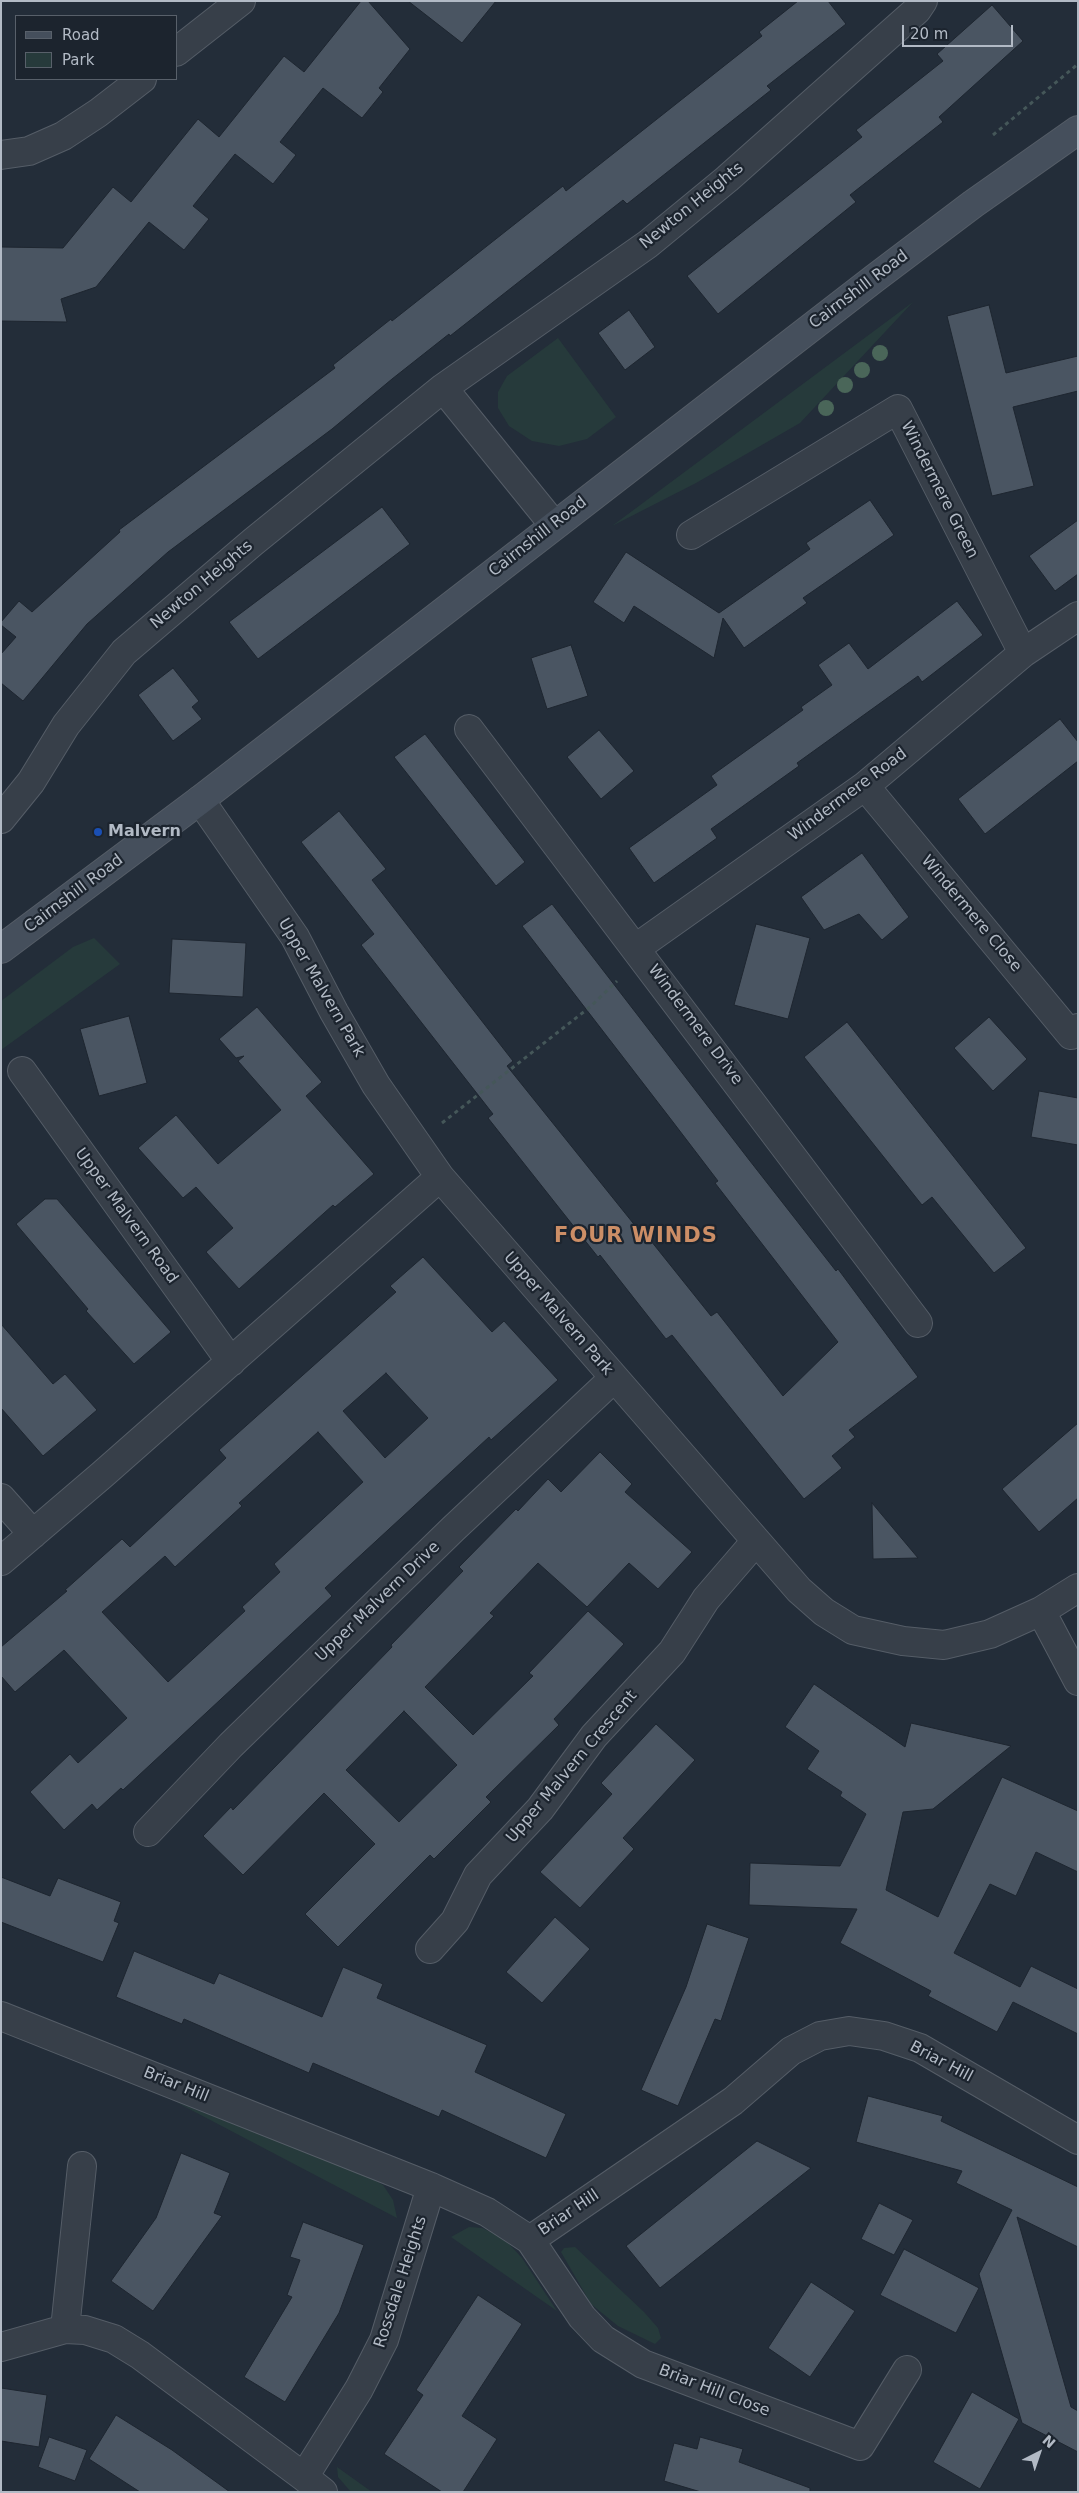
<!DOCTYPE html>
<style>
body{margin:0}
#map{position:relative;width:1079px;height:2493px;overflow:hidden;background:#232d39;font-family:"DejaVu Sans",sans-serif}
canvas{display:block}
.frame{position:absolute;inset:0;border:2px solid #b2bac5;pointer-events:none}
.legend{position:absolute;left:15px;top:15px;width:162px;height:65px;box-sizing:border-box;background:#1c242e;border:1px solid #58606a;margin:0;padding:6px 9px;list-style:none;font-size:15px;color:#b2bac5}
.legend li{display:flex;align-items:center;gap:10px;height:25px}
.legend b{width:25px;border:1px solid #58606a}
.north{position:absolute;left:1014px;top:2428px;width:50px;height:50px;-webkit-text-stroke:4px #1c242e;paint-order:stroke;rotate:41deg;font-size:14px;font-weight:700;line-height:20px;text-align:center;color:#b2bac5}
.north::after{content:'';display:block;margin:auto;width:18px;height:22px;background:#b2bac5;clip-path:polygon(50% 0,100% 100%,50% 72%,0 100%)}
.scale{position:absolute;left:902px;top:25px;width:111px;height:22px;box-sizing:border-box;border:2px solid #b2bac5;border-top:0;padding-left:6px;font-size:15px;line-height:18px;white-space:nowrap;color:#b2bac5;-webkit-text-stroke:4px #1c242e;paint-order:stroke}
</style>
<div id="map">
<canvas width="1079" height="2493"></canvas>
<div class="frame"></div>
<ul class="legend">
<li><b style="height:6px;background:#454f5c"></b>Road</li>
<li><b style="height:14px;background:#263a3b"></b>Park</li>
</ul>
<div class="north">N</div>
<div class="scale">20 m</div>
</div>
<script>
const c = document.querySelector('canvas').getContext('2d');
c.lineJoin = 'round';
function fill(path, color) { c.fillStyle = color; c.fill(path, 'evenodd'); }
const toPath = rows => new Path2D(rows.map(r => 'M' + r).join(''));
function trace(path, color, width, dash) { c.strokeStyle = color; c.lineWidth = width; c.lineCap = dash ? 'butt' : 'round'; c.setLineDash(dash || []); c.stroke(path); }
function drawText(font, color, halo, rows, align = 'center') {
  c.font = font + ' "DejaVu Sans",sans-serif'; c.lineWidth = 4.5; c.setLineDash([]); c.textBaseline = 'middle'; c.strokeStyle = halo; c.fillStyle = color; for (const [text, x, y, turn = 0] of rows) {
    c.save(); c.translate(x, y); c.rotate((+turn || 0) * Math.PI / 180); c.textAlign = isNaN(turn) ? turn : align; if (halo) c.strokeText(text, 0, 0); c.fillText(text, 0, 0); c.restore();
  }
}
fill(toPath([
 [913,302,800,423,696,483,612,526],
 [558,338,616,417,587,439,559,446,532,441,509,426,498,408,498,392,507,376],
 [94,938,120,964,1,1050,1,1001,73,947],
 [176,2102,364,2174,383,2185,393,2200,397,2218],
 [469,2227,482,2228,497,2235,509,2244,522,2258,557,2311,451,2237],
 [575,2247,644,2312,658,2328,661,2338,655,2344,618,2326,591,2304,561,2252,564,2248],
 [337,2467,372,2492,351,2492,338,2477]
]), '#263a3b');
const building = toPath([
 [361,1,368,1,410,49,379,88,383,92,362,118,323,88,280,142,296,155,273,184,235,154,193,206,209,219,184,250,149,222,96,287,61,299,67,322,1,321,1,247,63,248,113,187,131,202,198,119,219,137,284,56,304,72,361,1],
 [408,1,496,1,462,43,408,1],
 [798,1,828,1,846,24,767,86,771,90,627,204,623,200,450,336,449,334,392,379,332,429,168,552,87,624,23,701,1,683,1,654,16,637,1,625,1,622,19,601,32,612,120,532,119,530,335,368,333,365,391,319,392,321,563,186,566,191,762,36,759,32,798,1],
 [992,5,1023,41,939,117,943,122,850,195,856,202,718,314,687,276,862,137,856,130,943,61,937,54,992,5],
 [989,305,1006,373,1078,356,1078,391,1013,407,1034,486,992,496,947,316,989,305],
 [629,310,655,347,625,370,598,333,629,310],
 [870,500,894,535,803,598,807,603,744,648,723,618,714,658,634,606,624,623,593,602,626,552,719,613,810,549,806,543,870,500],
 [382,507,410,544,258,659,229,622,382,507],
 [1078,520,1078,574,1055,591,1029,556,1078,520],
 [957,601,983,635,922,682,918,676,797,763,799,766,711,829,717,838,654,883,629,848,717,785,711,776,803,710,801,707,832,685,818,665,849,643,868,669,957,601],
 [571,645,588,696,547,709,531,658,571,645],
 [173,668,199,701,192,707,202,719,173,741,138,695,173,668],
 [1060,719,1078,742,1078,761,985,834,958,799,1060,719],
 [599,730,634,771,601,799,567,757,599,730],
 [425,734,525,862,496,886,394,757,425,734],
 [339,811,386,869,372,880,513,1061,507,1066,645,1238,647,1236,711,1316,717,1312,783,1396,838,1342,715,1183,718,1181,673,1122,522,926,552,904,750,1161,836,1271,838,1269,918,1377,849,1430,855,1437,832,1456,842,1468,804,1499,672,1335,666,1339,600,1255,598,1257,488,1118,493,1114,361,945,374,934,301,842,339,811],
 [862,853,909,917,882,940,859,914,824,930,801,897,862,853],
 [756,924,810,938,788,1019,734,1005,756,924],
 [172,939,246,943,243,997,169,993,172,939],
 [257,1007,322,1082,306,1096,374,1174,335,1207,333,1205,239,1289,206,1252,233,1228,196,1187,183,1198,138,1148,176,1115,218,1164,281,1110,238,1061,244,1056,236,1058,219,1039,257,1007],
 [129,1016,147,1083,99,1096,80,1029,129,1016],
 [989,1017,1027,1059,993,1091,954,1048,989,1017],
 [847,1022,1026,1248,994,1273,932,1197,922,1205,804,1057,847,1022],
 [1039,1091,1078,1098,1078,1145,1031,1137,1039,1091],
 [45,1199,57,1199,171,1332,134,1364,86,1311,88,1309,16,1224,45,1199],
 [423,1257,492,1332,504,1321,558,1380,491,1440,489,1437,325,1588,332,1596,123,1790,121,1788,97,1810,92,1804,64,1830,30,1792,70,1754,78,1763,127,1718,64,1650,15,1692,1,1676,1,1647,67,1591,65,1590,122,1539,130,1547,226,1458,219,1450,396,1292,390,1286,423,1257],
 [386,1373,428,1418,385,1458,343,1411,386,1373],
 [318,1432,363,1482,274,1564,280,1572,242,1607,245,1611,168,1682,102,1612,165,1556,175,1567,242,1506,239,1503,318,1432],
 [1,1324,53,1384,65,1374,97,1410,43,1456,1,1408,1,1324],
 [1078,1423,1078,1498,1039,1532,1002,1489,1078,1423],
 [600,1452,632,1484,625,1492,692,1552,658,1589,629,1563,587,1607,538,1563,490,1613,494,1616,425,1687,473,1735,533,1676,529,1673,588,1611,624,1644,554,1719,559,1725,486,1797,491,1802,434,1859,430,1855,338,1947,305,1914,375,1844,324,1793,243,1875,203,1836,231,1807,233,1810,392,1647,391,1645,463,1571,459,1567,516,1509,518,1511,548,1479,561,1492,600,1452],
 [404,1711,457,1765,399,1822,346,1770,404,1711],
 [872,1503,918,1558,873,1559,872,1503],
 [814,1684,905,1747,911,1723,1011,1746,933,1809,903,1812,886,1890,938,1917,1002,1777,1078,1811,1078,1872,1036,1852,1016,1896,990,1884,954,1953,1020,1987,1031,1966,1078,1989,1078,2034,1013,2002,997,2032,928,1996,931,1991,840,1943,857,1909,749,1905,750,1863,840,1866,866,1814,840,1796,842,1792,807,1769,819,1751,785,1727,814,1684],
 [656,1724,695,1760,623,1838,634,1849,580,1908,540,1872,612,1794,601,1783,656,1724],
 [1,1877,50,1896,58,1878,121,1902,114,1921,119,1923,103,1962,1,1922,1,1877],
 [555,1917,590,1949,542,2003,506,1972,555,1917],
 [707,1924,749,1938,721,2021,715,2019,678,2106,641,2090,686,1987,707,1924],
 [134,1951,214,1984,219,1973,322,2017,343,1967,383,1984,377,1998,487,2045,475,2072,566,2114,546,2158,442,2110,439,2117,313,2063,309,2073,184,2019,182,2024,116,1997,134,1951],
 [868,2096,943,2116,941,2121,1078,2187,1078,2247,1017,2217,1071,2407,1078,2411,1078,2452,1022,2423,979,2274,1012,2210,956,2183,962,2171,856,2142,868,2096],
 [757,2141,811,2168,660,2288,626,2246,757,2141],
 [181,2153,230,2173,214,2213,222,2216,153,2311,111,2281,156,2218,181,2153],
 [879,2203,913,2220,894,2255,861,2239,879,2203],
 [303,2222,364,2245,339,2313,285,2402,244,2377,292,2297,287,2295,300,2260,290,2257,303,2222],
 [904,2249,979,2288,956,2333,880,2295,904,2249],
 [811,2282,855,2311,810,2377,768,2348,811,2282],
 [478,2295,522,2324,462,2416,497,2439,463,2492,442,2492,384,2454,423,2395,416,2390,478,2295],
 [1,2388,47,2395,39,2447,1,2441,1,2388],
 [972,2392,1019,2419,980,2489,933,2462,972,2392],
 [116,2415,172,2450,230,2492,140,2492,89,2459,116,2415],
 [49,2437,87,2450,75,2481,38,2467,49,2437],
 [700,2437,743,2449,739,2462,810,2488,810,2492,701,2492,664,2481,674,2443,697,2449,700,2437]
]);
fill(building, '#4a5562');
trace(building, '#1e2630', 1);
const street = toPath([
 [176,52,241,1],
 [1,155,29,151,63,136,98,113,142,79],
 [443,388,648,244,727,179,917,10,923,1],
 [691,535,898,409,1023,653],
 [469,729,918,1323],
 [865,786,1071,1035,1078,1028],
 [200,800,295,937,334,1012,376,1085,440,1177,799,1590,824,1612,853,1630,903,1641,944,1645,990,1634,1041,1611,1078,1588],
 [1,819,31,782,66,725,124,652,253,542,443,388,554,525],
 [636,948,865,786,1023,653,1078,616],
 [22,1071,231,1362],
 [1,1498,33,1534],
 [1,1561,103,1474,440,1177],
 [1041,1611,1078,1681],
 [148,1832,231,1745,453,1529,614,1378],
 [430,1949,455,1921,478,1875,540,1809,594,1736,672,1652,706,1599,756,1541],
 [1,2016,431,2187,487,2212,530,2240,733,2101,791,2051,820,2036,849,2031,884,2036,920,2048,1078,2140],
 [530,2240,582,2317,603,2339,643,2364,860,2446,907,2370],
 [65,2329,82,2166],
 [1,2347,65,2329,85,2330,114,2339,140,2355,304,2477,359,2389,384,2340,431,2187],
 [304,2477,323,2492]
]);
const secondary = toPath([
 [1,949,200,800,875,278,973,204,1078,130]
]);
trace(street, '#555d67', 30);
trace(secondary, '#555d67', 30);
trace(toPath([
 [993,135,1078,64],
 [442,1123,590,1007,617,981]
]), '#455759', 3, [4, 4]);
trace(street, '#373f49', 28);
trace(secondary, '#454f5c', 28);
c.fillStyle = '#4a6659';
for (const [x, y] of [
 [880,353],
 [862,370],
 [845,385],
 [826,408]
]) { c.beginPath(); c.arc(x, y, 8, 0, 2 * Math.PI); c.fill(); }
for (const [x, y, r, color] of [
 [98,832,5,"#1a4fb4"]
]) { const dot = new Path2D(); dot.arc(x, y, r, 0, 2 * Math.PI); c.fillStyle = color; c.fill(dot); trace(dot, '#1c242e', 2); }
drawText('16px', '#b2bac5', '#1c242e', [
 ["Newton Heights",692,206,-39],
 ["Cairnshill Road",859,290,-37],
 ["Windermere Green",939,490,63],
 ["Cairnshill Road",538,537,-38],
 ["Newton Heights",202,585,-40],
 ["Windermere Road",848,795,-37],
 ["Cairnshill Road",74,894,-37],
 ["Windermere Close",971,914,50],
 ["Upper Malvern Park",321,988,60],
 ["Windermere Drive",695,1025,53],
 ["Upper Malvern Road",126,1216,54],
 ["Upper Malvern Park",558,1314,49],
 ["Upper Malvern Drive",378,1602,-44],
 ["Upper Malvern Crescent",572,1767,-50],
 ["Briar Hill",941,2062,28],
 ["Briar Hill",176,2085,22],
 ["Briar Hill",569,2213,-34],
 ["Rossdale Heights",401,2282,-72],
 ["Briar Hill Close",714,2391,21]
]);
drawText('bold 16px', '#b2bac5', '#1c242e', [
 ["Malvern",108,832]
], 'left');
c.letterSpacing = '1px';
drawText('bold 21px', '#cc8e66', '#1c242e', [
 ["FOUR WINDS",636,1237]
]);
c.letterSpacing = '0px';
</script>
